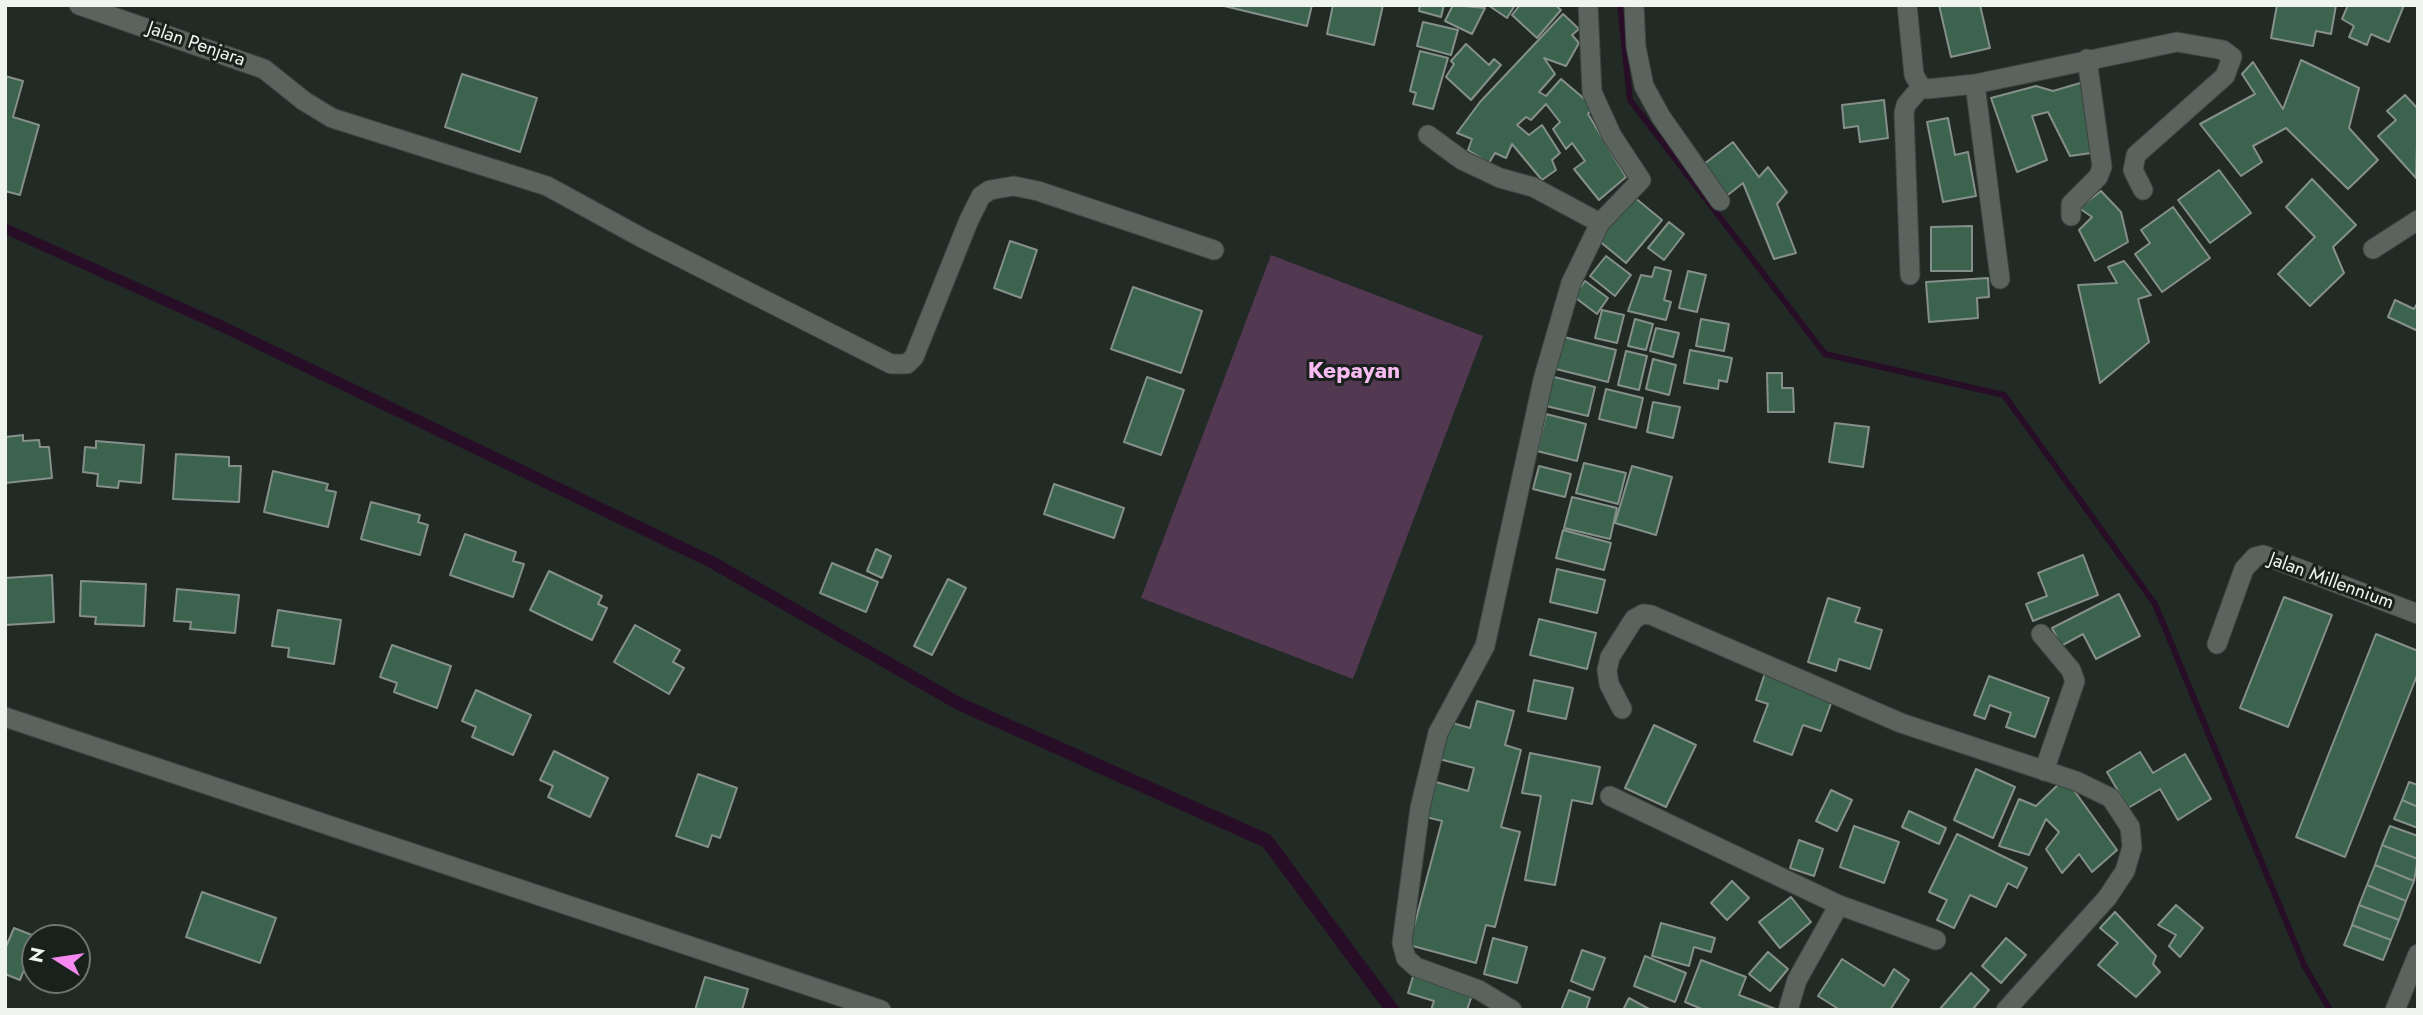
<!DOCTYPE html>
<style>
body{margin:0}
#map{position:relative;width:2423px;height:1015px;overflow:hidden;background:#222a26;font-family:Jost,sans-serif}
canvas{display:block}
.frame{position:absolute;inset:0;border:7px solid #eff4f1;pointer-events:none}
.north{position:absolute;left:21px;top:924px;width:70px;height:70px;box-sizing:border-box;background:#19211c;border:2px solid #6f7571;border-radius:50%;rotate:282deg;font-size:19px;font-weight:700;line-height:28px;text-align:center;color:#eff4f1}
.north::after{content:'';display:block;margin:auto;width:24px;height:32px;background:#f589ef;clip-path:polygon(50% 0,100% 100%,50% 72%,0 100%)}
</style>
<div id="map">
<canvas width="2423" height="1015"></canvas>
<div class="frame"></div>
<div class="north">N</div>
</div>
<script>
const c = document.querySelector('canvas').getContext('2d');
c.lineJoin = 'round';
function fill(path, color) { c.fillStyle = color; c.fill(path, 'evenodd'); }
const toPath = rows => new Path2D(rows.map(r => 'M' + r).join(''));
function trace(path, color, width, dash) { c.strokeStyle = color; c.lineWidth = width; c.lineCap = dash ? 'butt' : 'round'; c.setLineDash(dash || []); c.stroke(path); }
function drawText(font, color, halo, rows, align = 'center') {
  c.font = font + ' Jost,sans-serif'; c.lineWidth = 6; c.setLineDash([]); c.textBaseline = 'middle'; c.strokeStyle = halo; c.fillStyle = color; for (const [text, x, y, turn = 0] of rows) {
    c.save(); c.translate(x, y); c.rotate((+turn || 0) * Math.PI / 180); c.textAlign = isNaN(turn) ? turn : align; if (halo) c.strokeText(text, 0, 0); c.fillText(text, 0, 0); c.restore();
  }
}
fill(toPath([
 [1271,255,1483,336,1353,679,1141,598]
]), '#523850');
fill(toPath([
 [5,223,219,319,715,557,960,697,1271,835,1401,1010,1384,1010,1263,847,955,709,710,568,215,329,5,234]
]), '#270e26');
trace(toPath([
 [1620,5,1630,100,1825,354,2004,395,2155,604,2304,965,2330,1010]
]), '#270e26', 6);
const building = toPath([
 [1220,5,1312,5,1307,26,1220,5],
 [1333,5,1383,5,1374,45,1327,34,1333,5],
 [1420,5,1444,5,1441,17,1419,11,1420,5],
 [1453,5,1485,8,1472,34,1445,21,1453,5],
 [1488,5,1515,5,1507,18,1488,5],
 [1520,5,1555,5,1561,10,1537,38,1512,15,1520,5],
 [1939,5,1980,5,1990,48,1951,57,1939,5],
 [2277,5,2336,5,2331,34,2316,31,2313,46,2271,38,2277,5],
 [2348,5,2404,5,2389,42,2371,34,2367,45,2349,37,2354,26,2342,19,2348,5],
 [1563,14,1579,29,1572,35,1579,43,1566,66,1544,58,1555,74,1539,92,1546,96,1561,79,1594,107,1588,114,1626,177,1599,200,1574,169,1585,161,1572,143,1566,149,1553,129,1560,122,1546,104,1531,120,1526,117,1517,125,1529,135,1542,125,1560,153,1552,160,1556,170,1542,180,1512,144,1506,158,1495,153,1489,163,1468,150,1472,139,1457,133,1480,102,1563,14],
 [1423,22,1458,30,1451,55,1417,46,1423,22],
 [1466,44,1489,65,1494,59,1501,65,1471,100,1446,77,1454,64,1451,61,1466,44],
 [1420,51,1448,58,1433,109,1413,104,1416,93,1410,91,1420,51],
 [2301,60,2359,88,2349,128,2378,160,2348,189,2286,128,2253,146,2262,162,2241,176,2200,124,2255,94,2242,74,2253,62,2283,109,2301,60],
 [462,74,537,98,520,152,445,127,462,74],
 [5,76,23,81,13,117,39,125,20,195,5,191,5,76],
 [2087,81,2098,152,2070,156,2048,112,2032,116,2047,160,2017,172,1991,98,2036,86,2053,91,2087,81],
 [2405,95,2418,109,2416,178,2378,136,2396,120,2387,111,2405,95],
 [1884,100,1888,138,1860,142,1858,126,1844,128,1842,105,1884,100],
 [1948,118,1955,155,1968,152,1976,196,1943,202,1927,122,1948,118],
 [1733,142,1759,177,1768,167,1787,192,1777,204,1796,253,1774,259,1743,183,1724,198,1704,164,1733,142],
 [2219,170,2251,213,2210,243,2178,200,2219,170],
 [2312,179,2356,225,2333,247,2344,273,2310,306,2278,274,2315,237,2286,207,2312,179],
 [2101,191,2121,212,2128,242,2095,261,2079,230,2092,217,2079,208,2101,191],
 [1634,197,1662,220,1626,263,1598,240,1634,197],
 [2173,207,2210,258,2162,292,2135,254,2150,243,2141,230,2173,207],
 [1669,222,1684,234,1664,260,1648,248,1669,222],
 [1972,226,1972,271,1931,271,1931,227,1972,226],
 [1010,241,1037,250,1021,298,994,288,1010,241],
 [1606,256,1631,275,1615,296,1590,276,1606,256],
 [2124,261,2151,295,2138,299,2149,342,2100,383,2078,285,2117,283,2108,267,2124,261],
 [1655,267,1671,271,1664,300,1671,302,1666,320,1628,311,1641,275,1652,277,1655,267],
 [1688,271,1706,275,1697,312,1679,308,1688,271],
 [1988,278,1989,297,1977,298,1978,318,1929,322,1926,282,1988,278],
 [1585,281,1608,298,1597,314,1573,296,1585,281],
 [1133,287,1202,311,1181,373,1111,349,1133,287],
 [2395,300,2414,309,2418,302,2418,331,2388,317,2395,300],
 [1602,310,1624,315,1617,343,1595,338,1602,310],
 [1635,319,1653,324,1646,350,1628,346,1635,319],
 [1701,319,1729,324,1724,351,1696,346,1701,319],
 [1656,328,1679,333,1673,357,1650,351,1656,328],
 [1560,336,1616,350,1608,382,1552,368,1560,336],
 [1690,350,1732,358,1727,382,1719,380,1718,389,1684,383,1690,350],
 [1626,351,1647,356,1639,390,1618,385,1626,351],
 [1653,359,1676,365,1669,395,1646,389,1653,359],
 [1767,373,1782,373,1782,388,1793,388,1794,412,1768,412,1767,373],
 [1550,376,1595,387,1588,416,1542,405,1550,376],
 [1147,377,1184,390,1161,455,1124,442,1147,377],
 [1606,389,1643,398,1636,428,1599,419,1606,389],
 [1653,402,1680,407,1673,438,1647,432,1653,402],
 [1546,414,1586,424,1577,461,1537,451,1546,414],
 [1835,423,1869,427,1863,467,1829,462,1835,423],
 [23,435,23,441,39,440,40,447,49,447,52,478,5,483,5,437,23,435],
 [96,441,144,445,141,483,119,481,118,488,97,486,98,474,83,472,85,447,96,448,96,441],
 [176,454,229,457,229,466,241,466,239,502,173,499,176,454],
 [1584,463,1626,473,1618,504,1576,493,1584,463],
 [1539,466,1571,474,1565,497,1533,489,1539,466],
 [1632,466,1672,477,1656,535,1615,523,1632,466],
 [273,471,328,484,326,490,336,492,328,527,264,512,273,471],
 [1054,484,1124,508,1114,538,1044,514,1054,484],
 [1572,497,1617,508,1610,539,1564,528,1572,497],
 [371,502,420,515,418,522,428,525,420,555,361,539,371,502],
 [1563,530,1611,543,1604,570,1556,558,1563,530],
 [465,534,516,552,513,561,524,564,513,597,450,575,465,534],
 [876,549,891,556,882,578,867,571,876,549],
 [2083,555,2098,595,2033,621,2026,604,2047,596,2038,573,2083,555],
 [832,563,878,582,866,612,820,593,832,563],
 [1557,569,1605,580,1597,613,1550,602,1557,569],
 [549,571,602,596,598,604,607,608,592,640,530,610,549,571],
 [52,575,54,622,5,625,5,578,52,575],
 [948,579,966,588,932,655,914,646,948,579],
 [81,581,146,584,144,626,95,624,96,617,80,616,81,581],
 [177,589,239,595,235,633,190,629,191,622,174,621,177,589],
 [2119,594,2140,636,2096,659,2083,634,2061,646,2052,628,2119,594],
 [2284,597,2332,615,2288,727,2240,708,2284,597],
 [1828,598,1860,608,1855,622,1882,630,1870,669,1839,659,1836,671,1808,662,1828,598],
 [278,610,341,620,334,664,288,657,289,648,272,646,278,610],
 [1539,619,1596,633,1587,669,1530,655,1539,619],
 [635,625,680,650,673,662,684,668,669,694,614,662,635,625],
 [2376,634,2418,651,2418,673,2345,857,2296,837,2376,634],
 [392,645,451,666,437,708,394,692,397,683,380,677,392,645],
 [1765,673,1833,698,1821,731,1803,725,1792,755,1754,741,1768,704,1756,700,1765,673],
 [1989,676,2049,698,2035,737,2006,727,2011,713,1990,705,1985,719,1974,715,1989,676],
 [1534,680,1573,688,1566,719,1528,711,1534,680],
 [476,690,531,715,513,755,472,737,476,727,462,721,476,690],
 [1477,701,1514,711,1505,745,1521,750,1501,827,1520,832,1495,927,1486,925,1476,963,1409,945,1442,821,1426,817,1436,782,1468,791,1474,768,1439,759,1449,722,1470,728,1477,701],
 [1654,725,1696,745,1666,807,1625,788,1654,725],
 [554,751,608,778,590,817,548,797,553,786,540,780,554,751],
 [2140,752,2153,773,2185,754,2211,799,2178,820,2160,789,2128,808,2107,772,2140,752],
 [1530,753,1600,767,1592,804,1572,800,1555,885,1525,880,1541,796,1522,793,1530,753],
 [1976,769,2015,787,1993,838,1954,820,1976,769],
 [698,774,737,788,720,838,712,835,708,847,676,836,698,774],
 [2065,778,2117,850,2092,872,2079,854,2062,873,2046,849,2059,832,2046,819,2029,855,1999,846,2019,799,2036,806,2065,778],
 [2409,782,2418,785,2418,807,2402,800,2409,782],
 [1831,790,1852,800,1837,831,1816,821,1831,790],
 [2402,800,2418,807,2418,828,2394,819,2402,800],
 [1909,811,1946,828,1939,844,1902,827,1909,811],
 [1854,826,1899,842,1884,883,1840,867,1854,826],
 [2390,826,2418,836,2418,859,2382,845,2390,826],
 [1957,834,2027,868,2017,888,2008,883,1996,907,1970,895,1954,928,1937,920,1947,900,1929,892,1957,834],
 [1799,840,1823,849,1814,876,1790,868,1799,840],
 [2382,845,2418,859,2414,881,2375,865,2382,845],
 [2375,865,2414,881,2406,901,2367,885,2375,865],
 [1732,881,1749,898,1727,920,1711,903,1732,881],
 [2367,885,2406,901,2399,920,2359,905,2367,885],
 [202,892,276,918,260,963,186,937,202,892],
 [1791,897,1811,922,1780,948,1759,922,1791,897],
 [2176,905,2203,928,2180,957,2169,946,2176,935,2158,925,2176,905],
 [2359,905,2399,920,2391,940,2352,925,2359,905],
 [2115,912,2156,956,2153,964,2160,972,2136,997,2098,965,2118,943,2100,928,2115,912],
 [1661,923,1715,938,1711,952,1694,947,1689,966,1652,956,1661,923],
 [2352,925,2391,940,2383,960,2344,945,2352,925],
 [14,928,37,937,20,980,5,974,5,949,14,928],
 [1493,938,1527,947,1517,983,1484,974,1493,938],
 [2006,938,2026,955,2001,983,1982,966,2006,938],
 [1582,950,1605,958,1593,990,1571,981,1582,950],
 [1768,952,1788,969,1770,991,1749,974,1768,952],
 [1645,956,1686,973,1675,1002,1634,986,1645,956],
 [1842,959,1884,986,1894,969,1909,980,1890,1010,1840,1010,1818,996,1842,959],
 [1701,960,1746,977,1739,995,1778,1010,1704,1010,1685,1002,1701,960],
 [1415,970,1474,989,1467,1010,1431,1010,1434,1001,1408,993,1415,970],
 [1971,973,1989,990,1972,1010,1939,1010,1971,973],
 [705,977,748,989,742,1010,695,1010,705,977],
 [1569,990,1590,998,1586,1010,1561,1010,1569,990],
 [1629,998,1651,1010,1623,1010,1629,998]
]);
fill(building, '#3c634e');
trace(building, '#86908a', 2);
const minor = toPath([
 [79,5,264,69,304,101,332,118,547,186,644,239,891,364,907,364,914,357,969,220,981,196,990,190,1014,186,1038,191,1214,250],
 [1634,5,1636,47,1644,86,1661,117,1720,201],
 [1907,5,1914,75,1921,87,1927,89,1975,84,2177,42,2223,50,2232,57,2225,76,2136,155,2133,170,2143,190],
 [1975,84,2000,279],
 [1428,135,1462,160,1500,178,1533,187,1600,223],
 [2071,216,2071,204,2098,177,2102,167,2087,59],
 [2373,249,2418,220],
 [1910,275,1904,113,1906,105,1921,87],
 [2041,634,2071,670,2075,681,2044,771],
 [2217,644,2244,569,2255,557,2263,555,2418,614],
 [1622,709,1609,684,1607,670,1610,657,1634,619,1643,614,1651,615,1901,723,2076,781,2111,798,2130,827,2132,847,2125,871,2107,898,2006,1010],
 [5,717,881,1010],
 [1610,796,1839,905],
 [1512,1010,1479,990,1416,967,1406,958,1402,943,1420,808,1438,733,1485,646,1543,380,1571,283,1600,223,1641,180,1612,136,1592,92,1588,5],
 [1788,1010,1797,980,1839,905,1936,940],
 [2395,1010,2418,954]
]);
trace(minor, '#3d4441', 21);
trace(minor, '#5a635e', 19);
drawText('19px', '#eff4f1', '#19211c', [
 ["Jalan Penjara",196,45,19],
 ["Jalan Millennium",2331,582,20]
]);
drawText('bold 23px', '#f8bcf3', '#19211c', [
 ["Kepayan",1354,372]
]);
</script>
